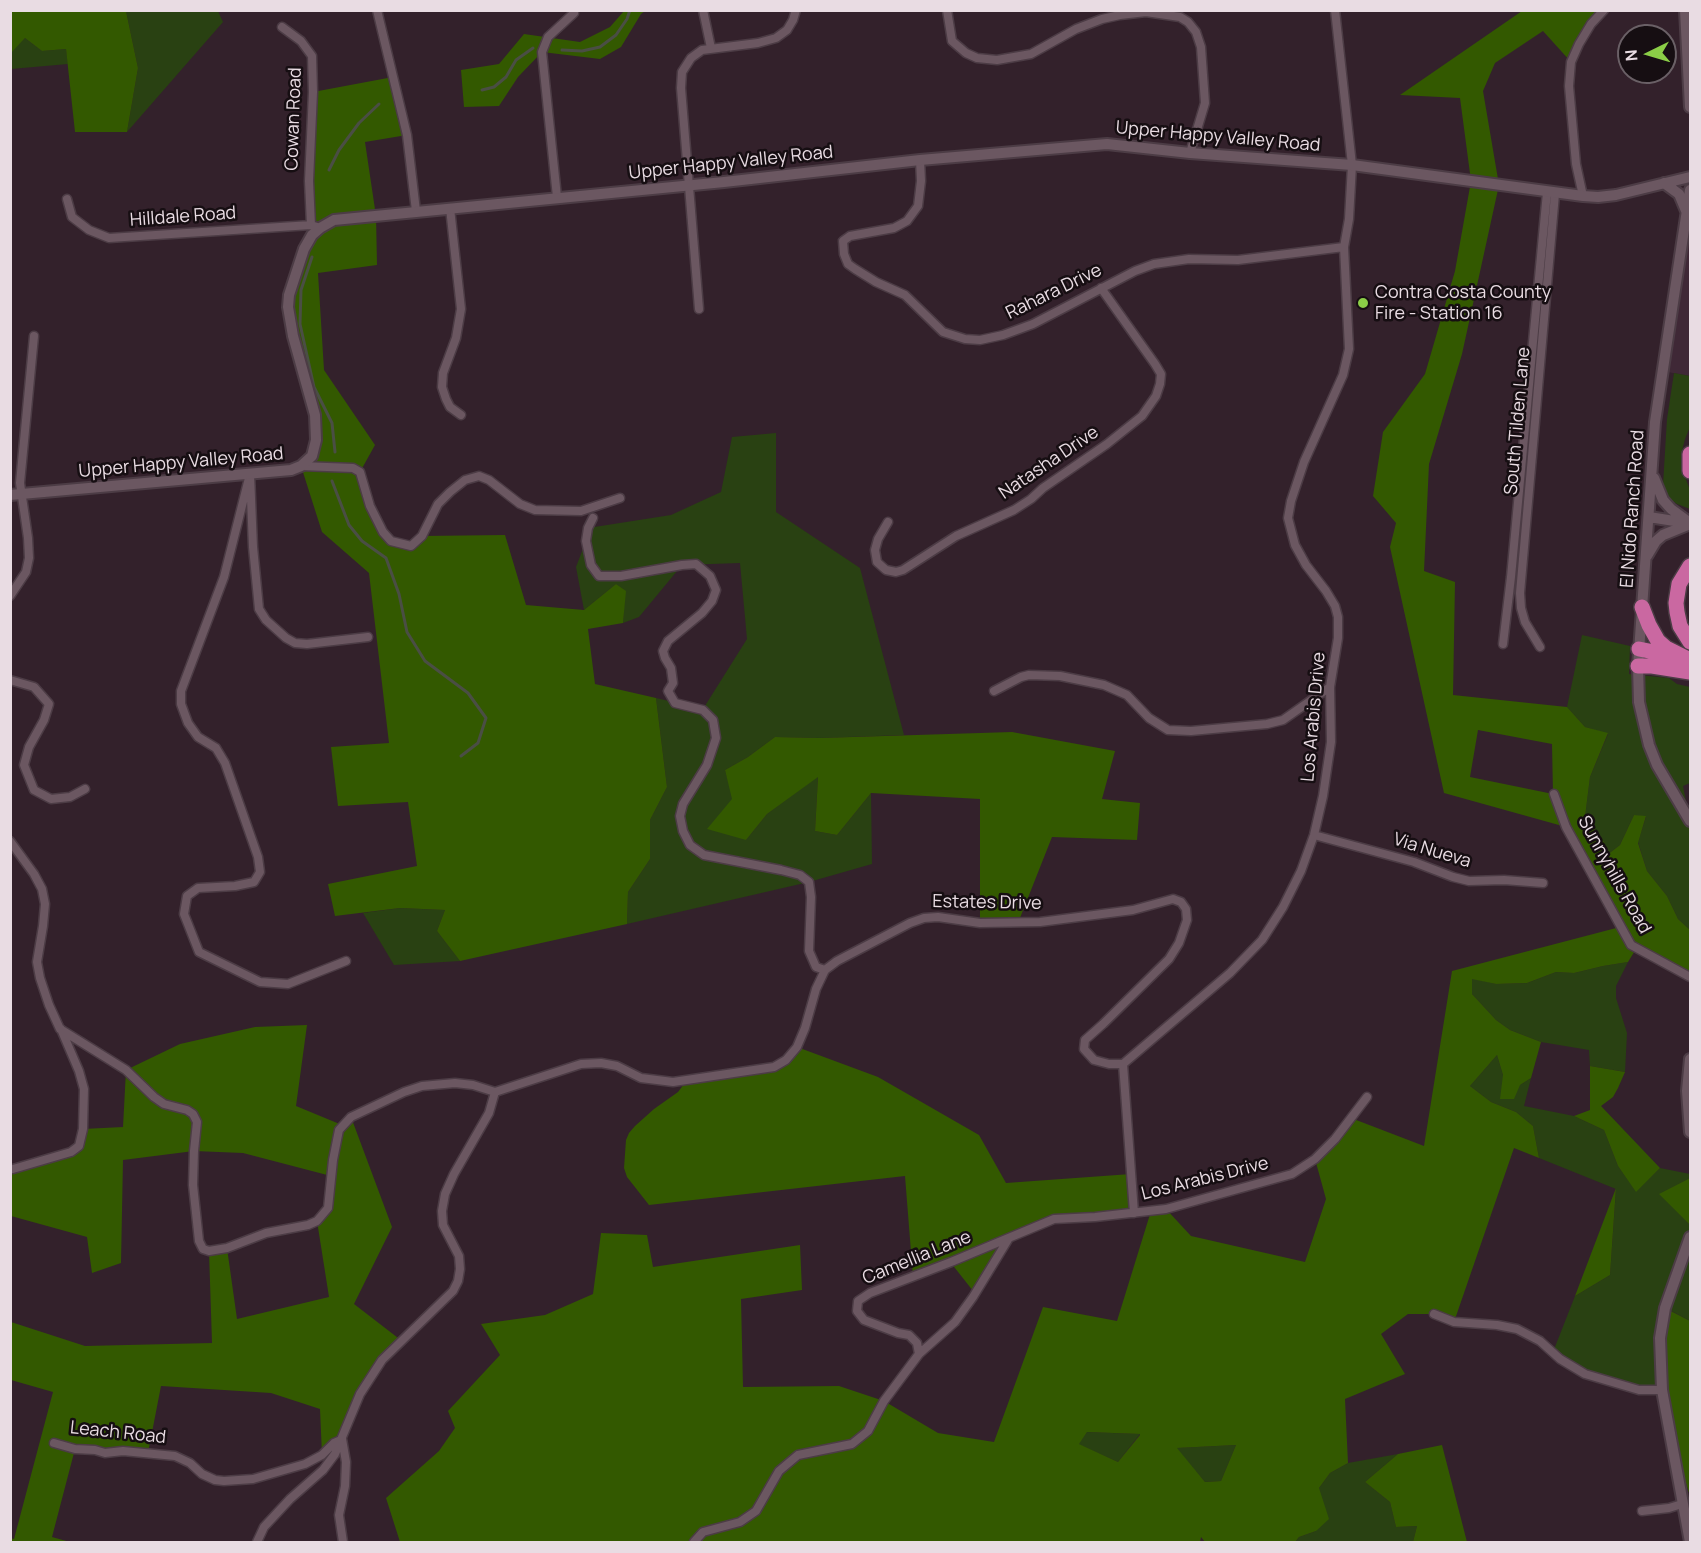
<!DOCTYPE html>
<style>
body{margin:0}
#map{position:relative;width:1701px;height:1553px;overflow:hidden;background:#33212b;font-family:Manrope,sans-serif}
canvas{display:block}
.frame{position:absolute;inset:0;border:12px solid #e9dce3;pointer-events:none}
.north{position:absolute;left:1617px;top:24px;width:60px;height:60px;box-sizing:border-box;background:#160e12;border:2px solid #6a6066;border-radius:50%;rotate:265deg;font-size:16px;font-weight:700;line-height:24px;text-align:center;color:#e9dce3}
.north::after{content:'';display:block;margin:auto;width:21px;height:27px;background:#8bce47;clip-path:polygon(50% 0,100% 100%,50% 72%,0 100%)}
</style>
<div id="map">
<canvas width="1701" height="1553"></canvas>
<div class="frame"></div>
<div class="north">N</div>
</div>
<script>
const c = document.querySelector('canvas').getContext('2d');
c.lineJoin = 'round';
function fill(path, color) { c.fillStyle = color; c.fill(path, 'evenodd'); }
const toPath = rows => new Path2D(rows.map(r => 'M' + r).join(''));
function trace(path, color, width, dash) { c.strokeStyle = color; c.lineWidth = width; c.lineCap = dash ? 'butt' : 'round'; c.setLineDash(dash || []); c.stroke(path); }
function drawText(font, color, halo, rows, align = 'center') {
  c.font = font + ' Manrope,sans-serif'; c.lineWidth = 5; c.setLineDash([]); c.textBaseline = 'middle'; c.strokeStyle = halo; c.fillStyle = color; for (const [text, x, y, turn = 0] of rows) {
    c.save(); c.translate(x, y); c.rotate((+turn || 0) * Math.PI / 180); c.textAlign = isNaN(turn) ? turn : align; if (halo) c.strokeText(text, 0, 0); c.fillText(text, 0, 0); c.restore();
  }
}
fill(toPath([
 [1690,190,1690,376,1662,371]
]), '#3f2836');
fill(toPath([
 [126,11,218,11,223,22,127,132,138,68],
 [25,38,42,51,66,49,68,64,11,69,10,53],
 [1674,373,1690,376,1690,427,1685,439,1681,455,1685,477,1690,490,1690,509,1677,504,1670,499,1663,485,1667,419],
 [776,433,776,512,860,568,904,735,820,738,775,737,748,757,725,770,746,840,767,814,818,776,815,831,837,835,871,793,872,864,809,882,627,924,628,892,650,859,650,820,667,787,656,698,703,709,747,639,740,563,682,565,639,617,623,623,625,591,616,584,584,610,576,567,586,541,588,528,671,515,721,492,732,437],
 [1582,635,1630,646,1629,674,1669,678,1677,684,1690,687,1690,783,1683,786,1690,821,1690,930,1678,919,1667,896,1647,871,1638,842,1646,817,1634,815,1620,845,1597,863,1605,843,1585,817,1590,777,1608,734,1585,727,1567,707],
 [400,908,445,910,437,931,460,961,394,965,363,913],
 [1628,962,1616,986,1616,998,1627,1033,1625,1072,1590,1066,1589,1050,1541,1042,1510,1030,1496,1020,1472,994,1472,978,1496,984,1527,983,1556,972,1574,973,1603,966],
 [1497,1055,1503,1075,1520,1085,1531,1078,1524,1106,1574,1116,1604,1130,1618,1166,1636,1191,1660,1168,1690,1174,1690,1178,1660,1194,1690,1225,1690,1321,1666,1308,1662,1390,1639,1390,1585,1374,1553,1352,1575,1296,1610,1275,1616,1189,1539,1158,1533,1126,1516,1112,1491,1102,1470,1086],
 [1087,1432,1140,1434,1118,1462,1078,1444],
 [1236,1445,1221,1481,1205,1482,1176,1448],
 [1398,1454,1365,1482,1390,1502,1396,1527,1417,1526,1413,1542,1295,1542,1299,1537,1316,1531,1319,1488,1330,1473,1348,1463]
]), '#294112');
fill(toPath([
 [11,10,126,11,138,68,127,132,75,132,66,49,42,51,25,38,11,53],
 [624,11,645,11,641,14,621,47,600,59,542,52,518,77,499,106,464,107,461,70,499,64,524,34,580,42,610,27],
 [1522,11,1604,11,1571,62,1543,31,1495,63,1483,91,1499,185,1462,354,1429,464,1424,571,1455,582,1453,695,1567,707,1585,727,1608,733,1590,777,1585,817,1605,843,1598,862,1620,845,1634,815,1646,816,1638,843,1647,871,1667,896,1678,919,1690,930,1690,977,1636,949,1628,962,1603,966,1574,973,1556,972,1527,983,1496,984,1472,979,1472,994,1496,1020,1510,1030,1541,1042,1531,1078,1520,1085,1514,1099,1500,1099,1503,1075,1497,1055,1470,1086,1491,1102,1516,1112,1533,1126,1539,1158,1514,1148,1454,1322,1434,1314,1408,1314,1381,1334,1405,1374,1345,1399,1348,1463,1330,1473,1319,1488,1329,1519,1316,1531,1299,1537,1295,1542,1205,1542,1201,1537,1200,1542,400,1542,386,1498,439,1451,455,1428,448,1411,500,1355,481,1324,545,1315,593,1294,601,1233,647,1235,653,1267,800,1245,802,1290,741,1299,743,1387,839,1386,884,1401,938,1433,994,1442,1043,1307,1117,1321,1151,1211,1166,1209,1191,1236,1305,1262,1326,1199,1315,1159,1351,1118,1424,1146,1452,971,1620,927,1566,827,1444,793,1390,547,1396,523,1373,496,1383,432,1425,374,1455,271,1471,181,1460,98,1400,95],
 [1478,730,1552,744,1553,794,1470,777],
 [1087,1432,1140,1434,1140,1435,1118,1462,1079,1444],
 [1236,1445,1221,1481,1205,1482,1177,1448],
 [393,77,407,135,365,142,376,216,377,265,318,273,324,370,375,445,360,472,383,532,405,545,422,536,505,535,526,605,584,610,616,584,626,591,623,623,588,629,595,684,656,698,667,787,650,820,650,859,628,892,627,924,460,961,437,931,445,910,400,908,335,916,328,884,417,866,408,802,338,806,331,747,389,743,369,573,322,532,301,466,316,440,288,307,311,225,313,92],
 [1012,732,1115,751,1102,799,1140,803,1137,840,1052,837,1018,923,980,923,980,799,871,793,837,835,815,831,818,777,767,814,746,840,707,829,732,799,725,770,748,757,775,737,820,738],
 [307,1025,296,1106,342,1125,351,1117,392,1227,354,1304,402,1341,382,1360,341,1440,322,1455,320,1409,271,1393,161,1386,148,1453,75,1449,52,1537,70,1542,11,1542,10,1538,14,1539,53,1392,11,1380,11,1322,85,1346,212,1343,209,1251,227,1248,237,1319,329,1297,317,1221,328,1208,331,1176,243,1153,194,1151,123,1160,121,1263,92,1273,87,1237,11,1216,11,1173,13,1169,79,1146,83,1129,123,1127,126,1070,180,1044,255,1027],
 [797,1047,878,1077,979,1135,1006,1183,1131,1174,1134,1213,1054,1219,1010,1238,977,1296,951,1263,913,1277,905,1176,649,1205,627,1177,624,1168,626,1140,629,1133,635,1126,654,1109,678,1092,687,1080,774,1067],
 [1590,1066,1625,1072,1618,1088,1613,1097,1601,1106,1660,1168,1636,1192,1618,1166,1604,1130,1574,1116,1590,1110],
 [1690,1178,1690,1225,1659,1194],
 [1616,1188,1610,1275,1575,1296],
 [1665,1308,1690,1321,1690,1496,1670,1432,1662,1390],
 [1442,1445,1467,1542,1413,1542,1417,1526,1396,1527,1390,1502,1365,1482,1398,1454]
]), '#335900');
trace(toPath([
 [562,50,582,51,600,47,616,35,627,19,630,10],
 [482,90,494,87,506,77,516,60,533,48],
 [329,170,339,150,359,123,379,104],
 [312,257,301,290,300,324,314,387,332,423,335,452],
 [332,481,349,525,362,541,386,558,399,594,407,632,425,661,468,693,486,718,478,743,461,756]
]), '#4a4e44', 3);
const minor = toPath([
 [377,10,407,135,416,211],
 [703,10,711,48],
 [947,10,952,41,966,53,977,58,997,60,1031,54,1076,29,1102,19,1120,15,1146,12,1180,17,1188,22,1196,32,1201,47,1205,103,1190,153],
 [282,27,301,41,312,56,313,92,309,181,311,225],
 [920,160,921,181,918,206,907,221,894,228,850,236,843,241,844,254,848,264,855,269,876,282,905,295,943,332,965,339,980,340,1003,335,1033,324,1135,271,1154,264,1189,259,1238,260,1344,247],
 [1583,196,1576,164,1569,86,1571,62,1579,44,1591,24,1604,10],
 [557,197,542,52,548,37,574,13],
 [67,199,72,217,89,230,109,238,311,225,320,228],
 [450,208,461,309,456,338,443,373,442,387,446,399,450,407,461,415],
 [699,309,681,88,682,72,691,58,702,50,758,43,776,38,787,30,793,20,796,10],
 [301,466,353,468,360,472,370,506,383,532,391,541,411,546,422,536,438,504,450,492,465,480,479,476,489,480,520,504,535,510,581,511,620,498],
 [593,518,588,528,586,541,591,565,599,576,621,576,682,565,696,564,710,576,716,590,712,601,702,613,668,641,663,651,665,658,671,668,673,683,668,691,675,703,703,710,713,720,716,738,707,765,683,804,680,816,683,831,690,845,704,855,781,870,800,875,809,882,811,897,809,951,816,967,825,970],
 [888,522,878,539,875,550,877,562,886,570,896,572,903,570,956,536,1014,510,1031,499,1043,488,1107,444,1142,416,1156,396,1160,384,1161,374,1155,364,1101,288],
 [10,596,26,572,29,558,28,538,20,483,34,336],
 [1503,644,1511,577,1547,192],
 [1540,647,1525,622,1521,608,1520,593,1555,194],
 [10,680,34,687,49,704,44,720,29,747,24,765,34,790,51,799,70,797,85,789],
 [994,691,1021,677,1029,675,1060,676,1104,685,1127,695,1149,718,1168,730,1191,731,1267,724,1283,720,1330,687],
 [1554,794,1566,827,1631,945,1690,977],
 [1314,835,1414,862,1453,877,1469,881,1504,880,1543,883],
 [10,841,34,874,42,889,45,904,43,926,37,962,40,978,49,1005,60,1029,126,1070,154,1097,164,1104,187,1110,193,1114,197,1122,194,1151,193,1185,199,1241,203,1249,209,1251,227,1248,266,1233,308,1225,317,1221,328,1208,333,1160,339,1130,351,1117,404,1092,422,1086,455,1083,473,1085,495,1092],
 [346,961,288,984,260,982,199,952,184,914,187,896,198,888,235,886,254,882,260,872,258,857,225,763,216,748,198,737,188,723,181,704,181,691,224,577,250,474,253,547,259,609,266,620,286,638,295,643,307,644,368,637],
 [495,1092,581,1064,601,1063,617,1066,641,1078,673,1082,774,1067,786,1060,797,1047,805,1028,816,989,825,970,837,961,910,923,924,918,938,917,980,923,1040,922,1133,910,1173,899,1181,902,1186,909,1187,920,1179,943,1169,959,1103,1024,1085,1040,1084,1049,1094,1060,1109,1064,1123,1064],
 [13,1169,71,1152,79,1146,83,1129,84,1089,79,1071,61,1029],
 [1134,1213,1123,1064,1230,973,1262,940,1283,907,1301,871,1314,835,1323,796,1331,742,1330,687,1338,638,1338,617,1335,606,1326,591,1306,565,1295,545,1288,518,1291,501,1304,462,1343,375,1349,349,1344,247,1349,219,1352,165,1335,10],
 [1434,1314,1454,1322,1497,1325,1517,1329,1540,1341,1560,1359,1585,1374,1639,1390,1662,1390],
 [919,1354,955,1322,973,1297,1009,1238],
 [342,1439,346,1462,345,1486,339,1515,343,1542],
 [54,1443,75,1449,95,1450,105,1453,123,1451,175,1456,190,1463,202,1474,215,1480,224,1481,253,1479,305,1464,322,1455,334,1443,341,1440],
 [1642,1511,1669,1508,1682,1504],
 [257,1542,264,1527,290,1499,323,1470,335,1454,360,1394,382,1360,453,1291,458,1281,460,1269,459,1256,443,1225,442,1211,445,1194,454,1174,489,1113,495,1092],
 [694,1542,703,1532,740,1522,756,1511,779,1471,798,1455,852,1444,868,1431,884,1401,919,1354,917,1343,909,1335,898,1333,864,1320,857,1311,858,1301,870,1293,951,1262,1054,1219,1095,1217,1166,1209,1292,1174,1315,1159,1335,1139,1367,1097]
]);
const tertiary = toPath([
 [1685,10,1690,107],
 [1664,183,1679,194,1687,213],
 [1690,190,1655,422,1638,666,1639,702,1649,745,1657,765,1690,821],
 [1654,478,1663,500,1671,509,1690,523],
 [10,495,291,470,301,466,312,456,316,440,315,415,293,336,288,307,289,295,304,249,312,235,320,228,334,220,724,182,920,160,1107,144,1190,153,1352,165,1583,196,1598,197,1616,195,1690,177],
 [1649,517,1687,523],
 [1647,556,1656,541,1663,535,1690,524],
 [1690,1059,1687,1091,1690,1132],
 [1690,1542,1662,1390,1660,1338,1665,1308,1690,1237]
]);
const motorway = toPath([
 [1690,454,1690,471],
 [1690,566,1679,584,1676,603,1677,612,1680,626,1690,642],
 [1642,607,1649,625,1658,641,1666,648,1686,658],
 [1639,649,1674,656],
 [1638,666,1652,666,1690,672]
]);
trace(minor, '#4c3c45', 11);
trace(tertiary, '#4c3c45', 14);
trace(motorway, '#4c3c45', 18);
trace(minor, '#6b5761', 8);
trace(tertiary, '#6b5761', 10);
trace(motorway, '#ca68a1', 15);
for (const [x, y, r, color] of [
 [1363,303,6,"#8bce47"]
]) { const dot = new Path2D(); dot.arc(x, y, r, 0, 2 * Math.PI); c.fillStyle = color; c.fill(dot); trace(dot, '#160e12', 2); }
drawText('18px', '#e9dce3', '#160e12', [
 ["Cowan Road",294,119,-88],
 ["Upper Happy Valley Road",1218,137,5],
 ["Upper Happy Valley Road",731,163,-6],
 ["Hilldale Road",183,217,-4],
 ["Rahara Drive",1054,292,-26],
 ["South Tilden Lane",1518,421,-85],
 ["Upper Happy Valley Road",181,463,-5],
 ["Natasha Drive",1049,463,-34],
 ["El Nido Ranch Road",1633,509,-86],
 ["Los Arabis Drive",1314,717,-85],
 ["Via Nueva",1432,851,17],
 ["Sunnyhills Road",1614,875,61],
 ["Estates Drive",987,903,1],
 ["Los Arabis Drive",1205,1179,-14],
 ["Camellia Lane",917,1258,-22],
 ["Leach Road",118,1433,6]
]);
drawText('18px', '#e9dce3', '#160e12', [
 ["Contra Costa County",1375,293],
 ["Fire - Station 16",1375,314]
], 'left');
</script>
